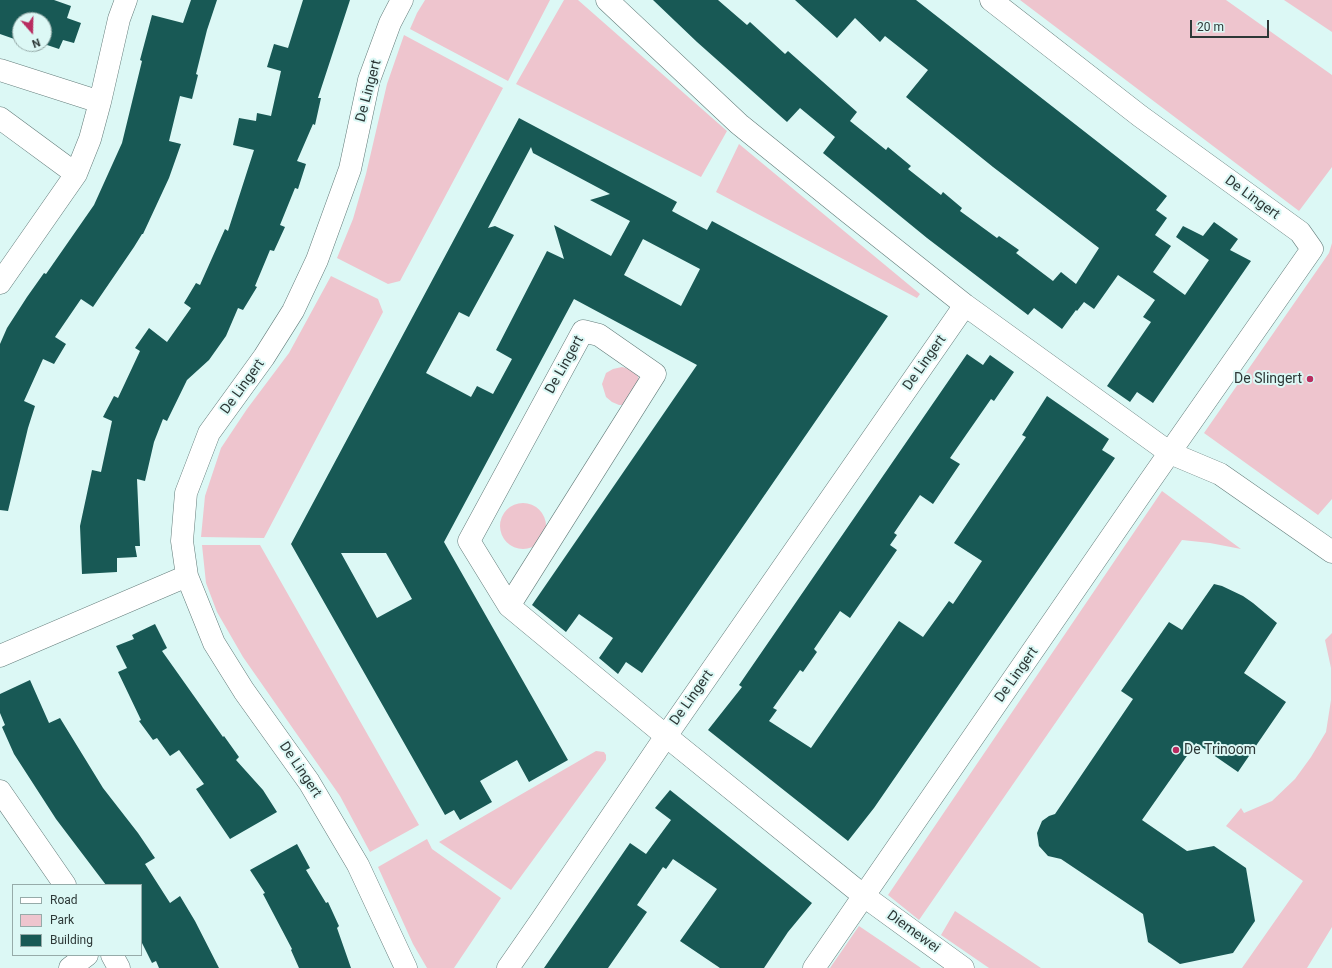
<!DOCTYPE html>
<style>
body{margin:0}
#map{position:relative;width:1332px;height:968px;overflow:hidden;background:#dcf8f5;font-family:Roboto,sans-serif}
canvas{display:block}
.legend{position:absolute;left:12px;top:884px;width:130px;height:72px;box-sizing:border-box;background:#dcf8f5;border:1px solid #96aba9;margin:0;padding:5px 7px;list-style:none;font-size:12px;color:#2d3837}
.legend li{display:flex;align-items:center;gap:8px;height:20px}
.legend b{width:20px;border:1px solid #96aba9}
.north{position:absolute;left:12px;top:12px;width:40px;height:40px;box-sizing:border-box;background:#dcf8f5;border:1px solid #96aba9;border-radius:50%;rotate:160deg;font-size:11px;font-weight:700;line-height:16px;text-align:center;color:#2d3837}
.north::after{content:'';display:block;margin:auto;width:14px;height:18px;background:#b92c60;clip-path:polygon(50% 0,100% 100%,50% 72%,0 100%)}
.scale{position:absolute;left:1190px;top:20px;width:79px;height:18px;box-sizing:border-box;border:2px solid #2d3837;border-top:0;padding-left:5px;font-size:12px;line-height:14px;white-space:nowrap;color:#2d3837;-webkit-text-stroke:3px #dcf8f5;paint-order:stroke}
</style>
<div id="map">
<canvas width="1332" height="968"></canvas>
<ul class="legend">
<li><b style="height:5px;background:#fff"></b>Road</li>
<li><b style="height:11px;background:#eec5ce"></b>Park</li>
<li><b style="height:11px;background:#185955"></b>Building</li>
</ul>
<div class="north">N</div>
<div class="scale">20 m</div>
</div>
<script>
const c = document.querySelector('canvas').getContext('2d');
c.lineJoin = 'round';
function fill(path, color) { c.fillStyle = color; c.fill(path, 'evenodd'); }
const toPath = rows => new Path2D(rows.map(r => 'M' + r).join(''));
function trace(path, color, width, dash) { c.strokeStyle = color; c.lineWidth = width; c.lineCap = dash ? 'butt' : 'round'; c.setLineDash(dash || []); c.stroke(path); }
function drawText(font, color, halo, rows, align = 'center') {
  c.font = font + ' Roboto,sans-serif'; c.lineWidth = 4; c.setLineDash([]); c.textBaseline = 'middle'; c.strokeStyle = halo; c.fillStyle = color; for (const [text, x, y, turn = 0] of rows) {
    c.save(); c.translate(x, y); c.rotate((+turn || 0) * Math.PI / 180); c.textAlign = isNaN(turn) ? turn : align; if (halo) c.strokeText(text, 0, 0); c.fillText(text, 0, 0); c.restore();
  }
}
fill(toPath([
 [425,0,550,0,508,81,410,29,417,13],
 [564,0,578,0,727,131,701,177,516,84],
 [1020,0,1226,0,1332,75,1332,167,1299,211],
 [1284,0,1332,0,1332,32],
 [404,35,503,88,400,281,388,284,337,258,353,219,366,174,387,84],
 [739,144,920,294,917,298,716,192],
 [1332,243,1332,499,1318,515,1204,433,1329,253],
 [331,276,378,299,383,312,264,538,201,537,205,496,221,448,247,409,289,353],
 [622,367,630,369,637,374,640,382,623,405,619,405,612,402,606,397,602,384,606,373,613,369],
 [1162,491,1241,549,1210,543,1182,540,919,920,888,895],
 '500 526a23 23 0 1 1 46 0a23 23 0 1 1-46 0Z',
 [202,545,260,545,419,825,370,852,340,796,243,657,217,612,206,583],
 [1332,633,1332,927,1307,968,1242,968,1303,881,1226,826,1241,808,1244,813,1272,801,1295,779,1311,757,1326,732,1331,700,1331,668,1325,640],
 [596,751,604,752,606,755,606,760,511,890,439,842],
 [427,839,432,849,501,898,454,968,427,968,413,944,378,867],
 [955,911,1041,968,989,968,941,935],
 [859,926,921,968,830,968]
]), '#eec5ce');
fill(toPath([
 [0,0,54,0,71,6,67,18,81,23,74,43,63,40,59,49,44,44,44,20,20,20,20,41,0,34],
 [191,0,217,0,207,30,196,74,198,75,192,99,180,96,169,141,181,144,169,178,143,234,142,234,134,247,93,307,81,299,55,337,66,344,54,364,43,359,24,401,35,406,28,428,8,511,0,510,0,344,7,328,27,297,44,273,46,274,94,205,122,143,142,61,140,60,152,15,183,23],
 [303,0,350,0,318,98,321,98,315,125,313,124,297,161,306,164,298,189,295,188,280,225,285,227,274,251,270,250,255,286,257,287,243,310,238,308,226,336,209,360,187,380,167,421,163,419,154,442,145,481,137,479,140,546,135,546,137,557,117,558,117,572,82,574,80,526,92,470,101,472,112,421,103,417,114,396,118,398,140,351,135,348,149,328,167,342,191,308,184,303,196,283,200,285,225,229,228,231,254,150,233,145,239,118,256,121,257,113,271,116,281,71,267,67,274,44,288,48],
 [653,0,718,0,747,25,750,22,785,54,788,51,857,112,850,121,886,150,888,147,911,166,908,169,941,195,943,192,962,208,960,211,997,238,999,236,1019,250,1016,253,1053,281,1061,272,1076,284,1099,248,993,167,906,97,928,70,885,36,880,42,855,18,837,38,795,0,916,0,1167,196,1156,210,1167,218,1155,235,1171,246,1153,272,1185,295,1209,260,1176,237,1183,226,1203,236,1214,222,1238,239,1230,250,1251,261,1153,403,1137,392,1130,402,1107,386,1151,322,1143,317,1155,300,1118,275,1094,309,1084,302,1077,311,1076,310,1062,329,1034,308,1028,315,927,238,823,153,835,137,800,108,787,122,697,42],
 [519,118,677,202,672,211,707,230,712,221,888,316,642,673,626,662,618,674,599,658,613,638,579,614,566,632,532,605,697,365,574,299,444,542,568,760,529,782,517,760,480,781,492,802,460,820,454,810,445,815,291,544],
 [531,147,533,153,610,194,590,200,630,221,611,256,554,225,564,259,547,251,496,350,512,359,493,394,477,386,471,397,426,373,459,312,469,317,514,235,495,226,488,228],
 [643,239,700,269,681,306,624,275],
 [341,553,386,553,412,599,377,618],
 [967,354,983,365,990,355,1014,372,994,401,991,399,950,458,960,464,933,504,920,495,894,533,897,535,890,545,897,550,850,618,840,611,814,649,817,652,803,672,800,670,773,708,777,710,769,721,811,748,899,621,923,637,949,601,953,604,982,561,954,543,1026,437,1022,435,1047,396,1109,439,1102,450,1115,458,874,808,848,841,708,730,742,687,739,685],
 [1214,584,1222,586,1243,596,1253,603,1277,623,1244,673,1286,702,1238,772,1196,743,1142,820,1187,851,1214,846,1246,868,1255,921,1233,953,1180,964,1148,942,1143,914,1061,859,1048,856,1039,846,1037,833,1042,821,1049,816,1055,814,1133,699,1121,691,1169,622,1182,630],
 [155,624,167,648,162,651,223,737,224,736,239,757,236,760,263,790,277,812,230,839,196,789,204,784,179,750,170,756,157,738,153,740,139,721,141,720,118,672,127,668,116,646,134,639,132,635],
 [30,680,49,723,60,718,103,788,138,833,155,858,145,864,170,903,180,896,195,921,219,968,159,968,156,961,152,963,141,941,141,885,106,885,56,819,14,754,2,727,5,725,0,713,0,694],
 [670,790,812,903,788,932,764,968,720,968,680,941,717,889,673,859,666,869,663,867,637,905,647,912,608,968,544,968,630,843,646,854,671,820,655,808],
 [297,844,310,868,306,870,326,903,328,902,339,926,337,928,351,968,299,968,291,950,292,949,263,894,265,893,250,870]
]), '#185955');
const minor = toPath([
 [402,0,390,23,369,80,350,169,317,260,293,311,264,357,209,433,186,493,182,541,187,576,214,643,244,691,309,782,358,865,406,968],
 [607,0,739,124,848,212,965,305,1170,453,1220,474,1332,552],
 [0,70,100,102],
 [0,118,76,174],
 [0,283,76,174,90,139,100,102,119,19,126,0],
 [509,606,469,541,583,331,599,335,655,374,509,606,666,736,864,896,963,968],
 [0,656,187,576],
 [0,791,65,885],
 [112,955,119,968],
 [70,968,87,955],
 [508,968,542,919,666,736,965,305],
 [814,968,1147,485,1312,249,1300,232,1140,116,991,0]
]);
trace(minor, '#637c7a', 23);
trace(minor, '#fff', 22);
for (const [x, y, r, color] of [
 [1310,379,4,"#b92c60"],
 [1176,750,4,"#b92c60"]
]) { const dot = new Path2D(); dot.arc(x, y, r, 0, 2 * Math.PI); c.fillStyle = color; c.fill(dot); trace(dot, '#dcf8f5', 1.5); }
drawText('14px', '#2d3837', '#dcf8f5', [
 ["De Lingert",369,91,-75],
 ["De Lingert",1252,198,36],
 ["De Lingert",925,363,-55],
 ["De Lingert",565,365,-61],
 ["De Lingert",243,387,-54],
 ["De Lingert",1017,675,-55],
 ["De Lingert",692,698,-55],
 ["De Lingert",300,770,56],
 ["Diemewei",913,932,36]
]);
drawText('14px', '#2d3837', '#dcf8f5', [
 ["De Slingert",1302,379],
 ["De Trinoom",1184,750,"left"]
], 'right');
</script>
